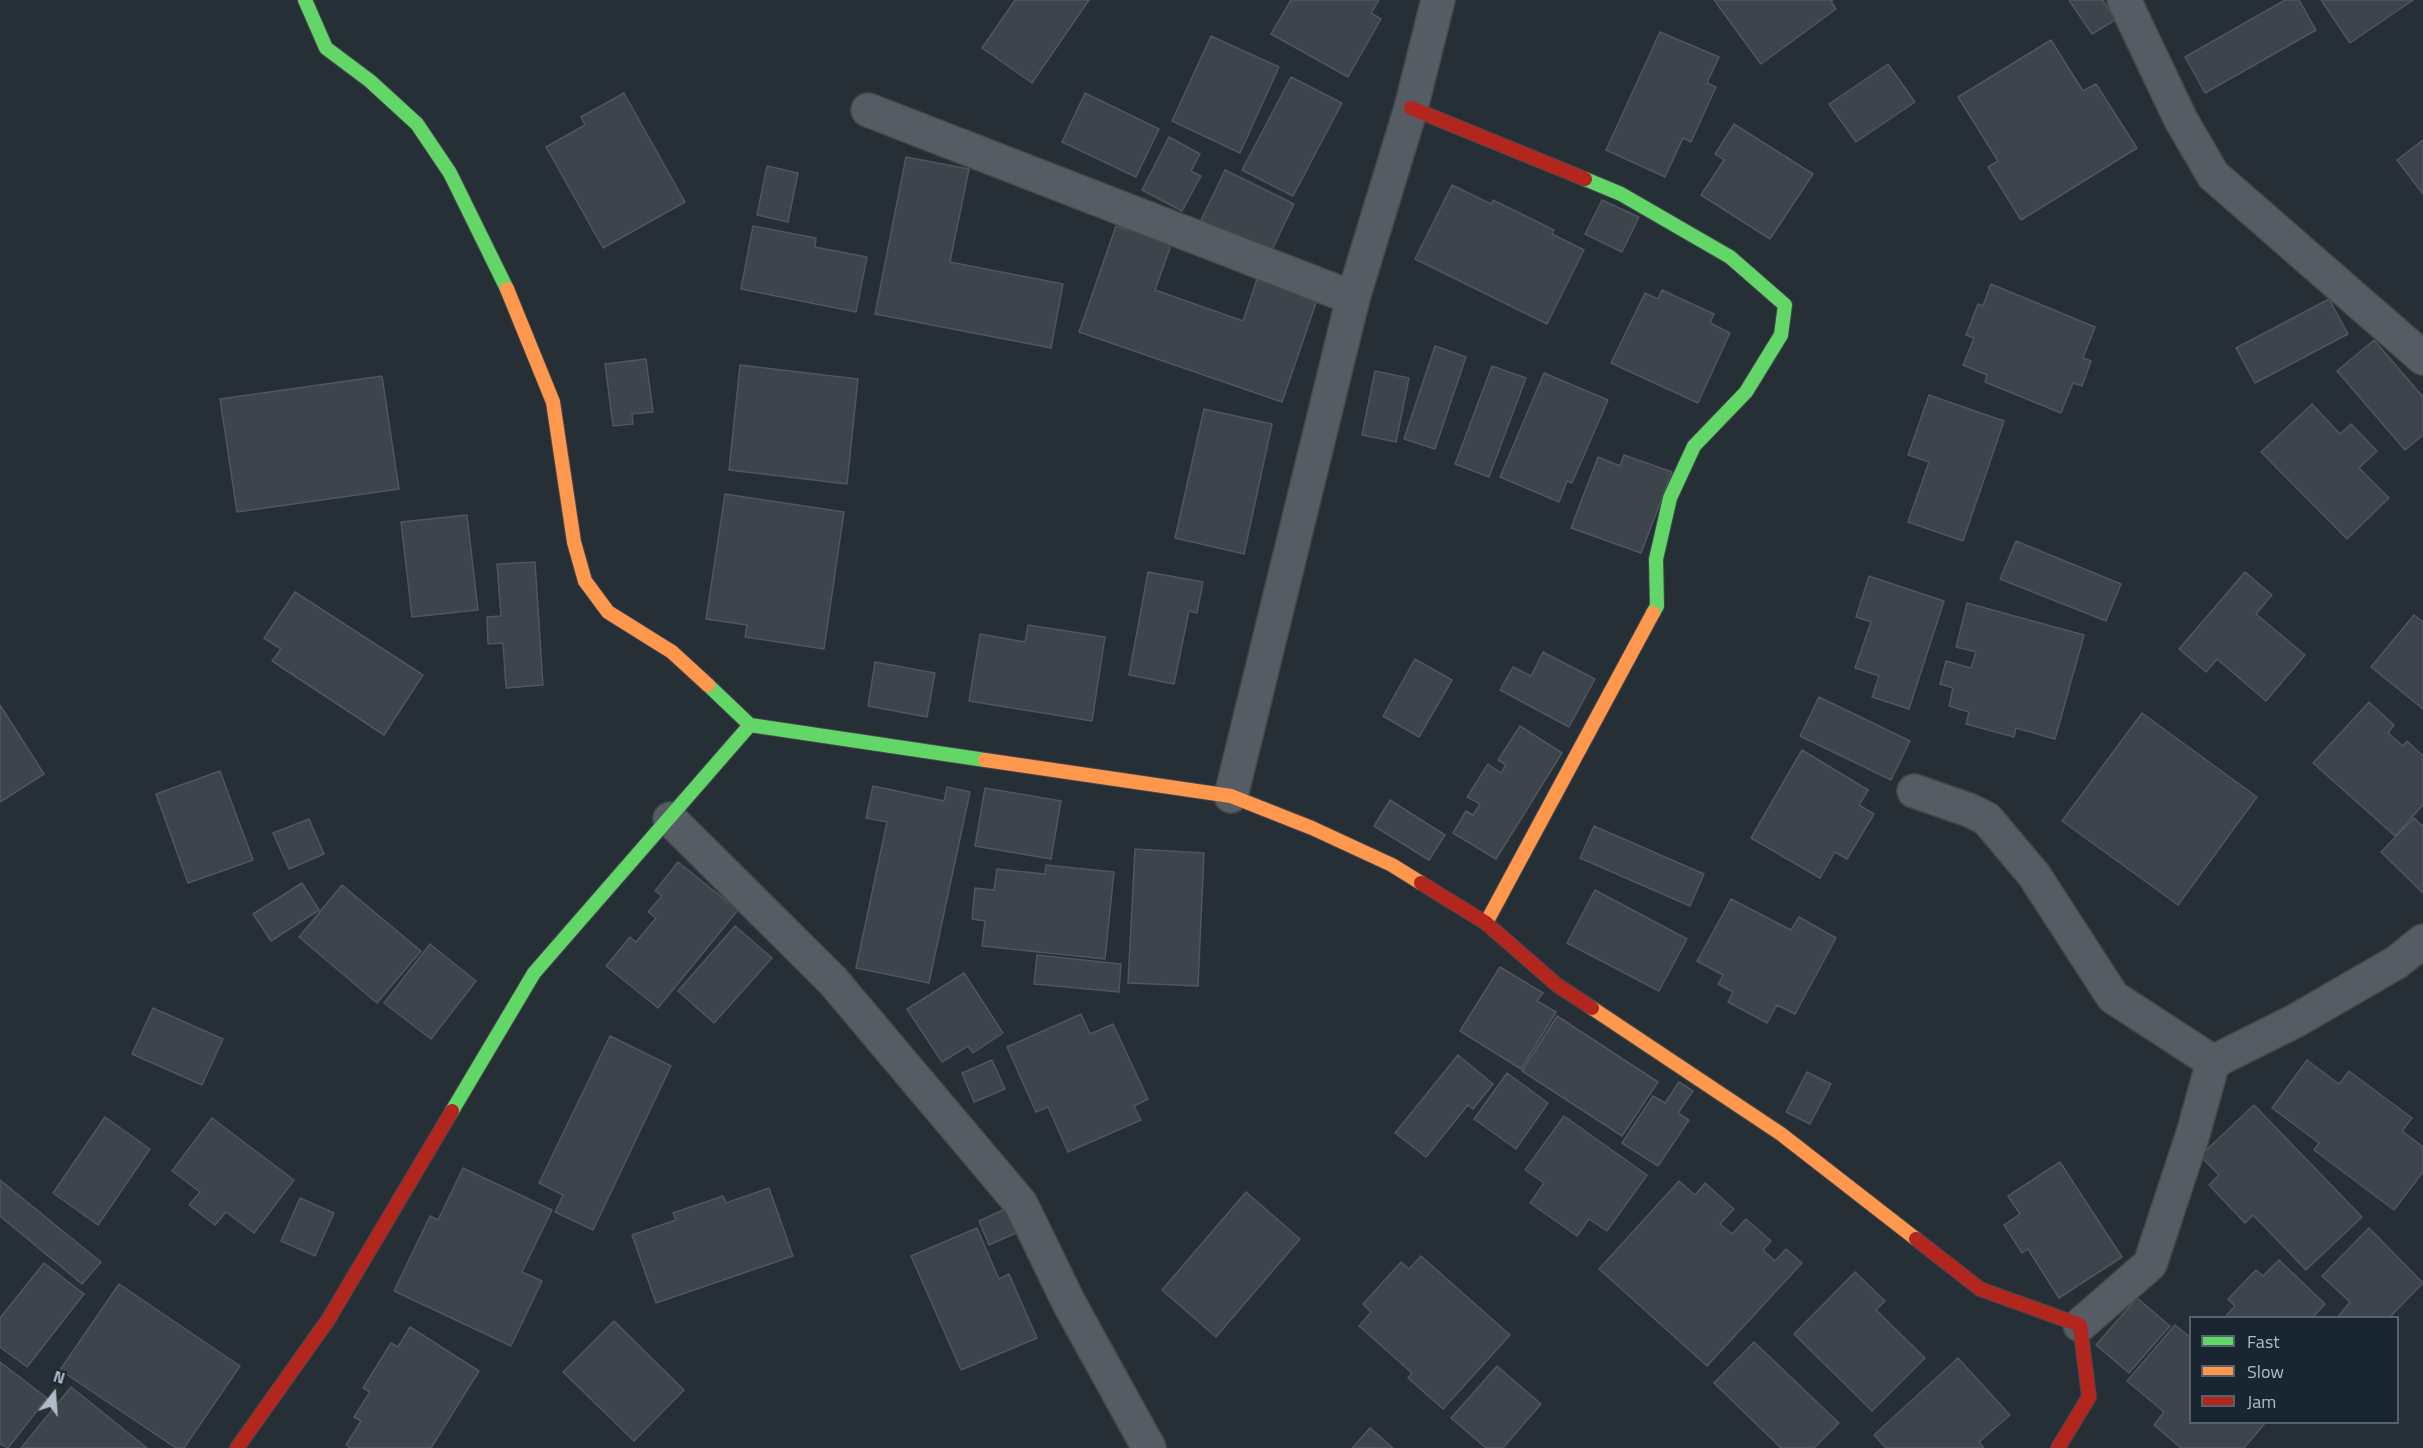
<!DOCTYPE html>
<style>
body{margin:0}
#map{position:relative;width:2423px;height:1448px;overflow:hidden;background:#262e36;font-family:"Titillium Web",sans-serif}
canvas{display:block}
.legend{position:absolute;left:2189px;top:1316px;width:210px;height:108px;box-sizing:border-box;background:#192531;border:2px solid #55616d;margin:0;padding:8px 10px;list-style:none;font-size:18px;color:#afbbc8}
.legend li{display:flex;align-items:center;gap:12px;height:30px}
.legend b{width:30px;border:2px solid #55616d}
.north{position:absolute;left:24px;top:1364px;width:60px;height:60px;-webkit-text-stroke:4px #192531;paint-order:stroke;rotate:17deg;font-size:16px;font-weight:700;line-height:24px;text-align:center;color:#afbbc8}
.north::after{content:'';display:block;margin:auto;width:21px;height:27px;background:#afbbc8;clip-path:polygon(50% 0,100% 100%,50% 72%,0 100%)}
</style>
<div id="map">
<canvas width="2423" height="1448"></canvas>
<ul class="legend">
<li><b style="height:8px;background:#63d668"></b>Fast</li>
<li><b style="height:8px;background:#ff974d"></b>Slow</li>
<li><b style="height:8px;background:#b3261e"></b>Jam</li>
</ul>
<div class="north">N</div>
</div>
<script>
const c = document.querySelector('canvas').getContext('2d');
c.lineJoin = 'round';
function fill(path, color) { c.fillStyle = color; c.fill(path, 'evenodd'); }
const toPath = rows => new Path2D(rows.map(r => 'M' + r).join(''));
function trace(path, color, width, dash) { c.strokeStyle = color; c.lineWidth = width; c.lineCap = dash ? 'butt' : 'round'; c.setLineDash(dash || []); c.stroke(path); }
const building = toPath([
 [1015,0,1089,0,1032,83,982,48,1015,0],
 [1291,0,1379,0,1371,13,1381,19,1348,77,1271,34,1291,0],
 [1714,0,1833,0,1831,1,1836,9,1761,64,1714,0],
 [2069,0,2103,0,2115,20,2092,34,2069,0],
 [2285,0,2299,0,2316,30,2205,93,2185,57,2285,0],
 [2321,0,2413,0,2350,43,2321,0],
 [1660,32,1719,57,1707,83,1716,87,1691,142,1683,138,1665,177,1606,150,1660,32],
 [1211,36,1279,67,1240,153,1172,121,1211,36],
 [2051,40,2083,91,2096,84,2137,148,2021,220,1988,167,1998,161,1958,97,2051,40],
 [1888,64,1915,102,1856,142,1829,104,1888,64],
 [1291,77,1342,103,1293,196,1242,170,1291,77],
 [624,93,685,202,603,248,546,147,585,125,581,117,624,93],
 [1085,93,1159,129,1136,177,1062,142,1085,93],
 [1734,124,1813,174,1770,239,1701,195,1724,160,1715,154,1734,124],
 [1169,137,1200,154,1191,171,1201,176,1182,211,1142,190,1169,137],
 [2423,140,2423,194,2397,160,2423,140],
 [906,157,969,169,950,262,1063,284,1051,348,875,314,906,157],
 [767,166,798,173,788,222,757,215,767,166],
 [1225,170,1294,204,1270,254,1201,220,1225,170],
 [1452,185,1491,204,1493,200,1554,230,1552,234,1584,250,1547,324,1415,259,1452,185],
 [1602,200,1639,217,1622,252,1585,234,1602,200],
 [1135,221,1175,234,1155,290,1243,321,1257,279,1317,300,1282,402,1079,332,1116,226,1132,231,1135,221],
 [753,226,816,238,815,247,867,257,856,312,741,289,753,226],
 [1991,284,2095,327,2083,358,2091,361,2082,386,2073,383,2061,413,1985,382,1987,375,1963,365,1974,338,1966,335,1978,304,1983,306,1991,284],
 [1662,290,1714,314,1710,323,1730,333,1698,403,1611,363,1645,293,1658,299,1662,290],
 [2329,299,2348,334,2255,383,2236,348,2329,299],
 [2374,340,2423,397,2423,435,2405,450,2337,371,2374,340],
 [1435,346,1466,357,1435,449,1404,439,1435,346],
 [646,359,653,412,632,414,633,424,613,426,605,364,646,359],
 [740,365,858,379,847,484,729,470,740,365],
 [1492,366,1526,378,1489,477,1455,464,1492,366],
 [1375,371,1409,378,1396,442,1362,435,1375,371],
 [1544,373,1608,400,1572,483,1567,481,1559,502,1500,477,1544,373],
 [382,376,399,489,237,512,220,399,382,376],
 [1929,395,2004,421,1963,541,1908,522,1929,462,1908,455,1929,395],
 [2312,404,2340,434,2351,424,2377,451,2359,468,2389,498,2347,539,2261,452,2312,404],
 [1204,409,1272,424,1244,554,1175,538,1204,409],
 [1624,455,1672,472,1641,553,1571,528,1598,457,1620,466,1624,455],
 [725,494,844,512,824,649,745,637,747,625,706,619,725,494],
 [467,515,478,610,412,617,401,522,467,515],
 [2016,541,2121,584,2106,621,2000,579,2016,541],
 [535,562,543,685,506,688,503,643,488,644,487,617,501,616,497,564,535,562],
 [1148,572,1203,582,1197,613,1189,611,1174,684,1129,675,1148,572],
 [2245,572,2272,595,2256,614,2305,655,2266,701,2217,659,2206,672,2179,649,2245,572],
 [1869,576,1944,601,1909,709,1872,697,1879,676,1855,668,1871,622,1856,617,1869,576],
 [295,592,423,675,384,735,272,661,281,649,264,638,295,592],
 [1967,603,2084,635,2055,739,2016,728,2014,737,1966,724,1969,712,1949,706,1953,688,1940,684,1946,661,1971,668,1976,652,1956,647,1967,603],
 [2414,615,2423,622,2423,709,2371,667,2414,615],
 [1028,625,1105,637,1092,721,969,701,980,634,1025,642,1028,625],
 [1543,652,1595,679,1569,727,1500,690,1513,667,1531,676,1543,652],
 [1415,659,1452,680,1419,737,1383,716,1415,659],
 [875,662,935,673,927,717,868,706,875,662],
 [1819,697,1910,741,1891,780,1800,736,1819,697],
 [2369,702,2394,725,2388,733,2403,746,2407,741,2423,756,2423,805,2395,836,2313,763,2369,702],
 [0,705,44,774,0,802,0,705],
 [2142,713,2257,797,2178,905,2062,821,2142,713],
 [1520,726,1562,753,1496,859,1453,833,1466,811,1473,815,1480,804,1467,797,1488,764,1501,773,1506,765,1498,760,1520,726],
 [1802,750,1868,790,1859,805,1874,814,1847,859,1835,852,1820,878,1751,838,1802,750],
 [220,771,253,860,188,883,156,794,220,771],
 [873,786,944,801,947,787,970,792,929,983,856,968,887,822,866,818,873,786],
 [985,788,1061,801,1051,859,975,846,985,788],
 [1390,800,1445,835,1429,860,1374,826,1390,800],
 [2414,818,2422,826,2423,824,2423,893,2381,852,2414,818],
 [309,819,324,854,289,869,273,833,309,819],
 [1594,826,1704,874,1690,906,1580,858,1594,826],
 [1135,849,1204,853,1198,986,1128,983,1135,849],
 [678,862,738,910,658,1008,606,966,630,937,636,942,656,918,648,912,662,896,655,891,678,862],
 [1046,865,1114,872,1105,959,982,946,985,921,972,919,975,888,994,890,997,869,1045,874,1046,865],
 [302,883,319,910,271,941,253,914,302,883],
 [342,885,421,951,377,1003,299,937,342,885],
 [1595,890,1687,939,1659,991,1567,943,1595,890],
 [1731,899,1791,930,1799,917,1836,938,1795,1014,1777,1005,1767,1023,1728,1002,1733,992,1718,984,1723,975,1697,961,1731,899],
 [735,926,772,958,714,1023,678,991,735,926],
 [430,944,476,981,431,1039,384,1003,430,944],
 [1037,955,1121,964,1119,992,1034,984,1037,955],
 [1500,967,1543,993,1537,1001,1556,1012,1521,1069,1460,1031,1500,967],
 [964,973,1003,1033,973,1053,968,1046,942,1062,907,1009,964,973],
 [153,1008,223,1039,202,1085,132,1054,153,1008],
 [1081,1014,1090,1034,1113,1024,1148,1099,1134,1106,1141,1120,1068,1152,1048,1107,1036,1112,1007,1047,1081,1014],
 [1557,1016,1658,1082,1622,1136,1522,1071,1557,1016],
 [610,1036,671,1066,593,1230,555,1212,563,1195,539,1183,610,1036],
 [1458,1055,1493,1084,1473,1109,1468,1105,1426,1157,1395,1133,1458,1055],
 [992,1060,1005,1089,974,1102,962,1073,992,1060],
 [2307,1060,2339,1084,2349,1071,2412,1118,2402,1131,2423,1147,2423,1172,2394,1210,2314,1150,2319,1143,2272,1108,2307,1060],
 [1807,1072,1831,1084,1810,1124,1786,1112,1807,1072],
 [1507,1073,1548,1103,1516,1149,1474,1119,1507,1073],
 [1679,1082,1693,1091,1678,1113,1689,1120,1658,1166,1622,1143,1653,1096,1665,1103,1679,1082],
 [2254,1105,2362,1217,2306,1270,2253,1215,2245,1223,2209,1185,2219,1175,2200,1156,2254,1105],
 [1564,1116,1647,1175,1607,1231,1589,1219,1577,1236,1530,1203,1544,1183,1525,1170,1564,1116],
 [105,1117,150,1149,98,1225,53,1193,105,1117],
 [212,1118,294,1180,254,1233,226,1212,215,1225,189,1205,200,1192,172,1171,212,1118],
 [2060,1162,2122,1257,2059,1298,2028,1249,2022,1253,2004,1225,2020,1214,2008,1196,2060,1162],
 [463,1168,552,1210,522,1272,542,1281,511,1346,394,1291,430,1216,438,1220,463,1168],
 [0,1180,101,1262,82,1284,0,1216,0,1180],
 [1679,1181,1695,1195,1705,1183,1734,1209,1720,1224,1732,1234,1746,1219,1771,1241,1763,1250,1775,1261,1786,1249,1802,1263,1707,1366,1599,1269,1679,1181],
 [769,1188,793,1256,656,1303,632,1235,676,1220,673,1213,723,1196,726,1203,769,1188],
 [1246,1192,1300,1239,1216,1337,1162,1290,1246,1192],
 [300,1198,334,1213,315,1256,281,1241,300,1198],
 [1014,1205,1025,1229,989,1245,979,1221,1014,1205],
 [977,1228,999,1279,1009,1274,1037,1338,961,1370,911,1256,977,1228],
 [2369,1228,2423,1283,2389,1318,2337,1318,2350,1302,2322,1276,2369,1228],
 [1421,1256,1510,1335,1443,1409,1408,1378,1412,1373,1359,1326,1371,1312,1363,1304,1401,1262,1409,1269,1421,1256],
 [2279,1260,2325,1304,2312,1318,2224,1318,2235,1306,2228,1299,2256,1270,2263,1276,2279,1260],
 [44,1263,84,1294,27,1367,0,1347,0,1318,44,1263],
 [1855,1272,1885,1301,1876,1310,1925,1358,1872,1411,1794,1334,1855,1272],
 [119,1284,240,1366,184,1448,176,1448,60,1370,119,1284],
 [2137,1298,2170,1326,2129,1373,2096,1345,2137,1298],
 [614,1321,684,1390,634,1441,563,1372,614,1321],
 [2175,1325,2190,1337,2190,1422,2266,1422,2244,1448,2181,1448,2154,1425,2164,1412,2127,1381,2175,1325],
 [410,1327,479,1371,431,1448,350,1448,346,1445,361,1421,354,1417,370,1392,363,1388,391,1343,398,1347,410,1327],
 [1754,1342,1839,1423,1814,1448,1781,1448,1714,1383,1754,1342],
 [1958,1358,2010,1415,1979,1442,1984,1448,1886,1448,1874,1435,1958,1358],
 [0,1362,47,1398,8,1448,0,1444,0,1362],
 [1497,1366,1541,1404,1503,1448,1486,1448,1451,1418,1497,1366],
 [71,1387,147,1448,21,1448,71,1387],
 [1370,1428,1393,1448,1352,1448,1370,1428]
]);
fill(building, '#3d444c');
trace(building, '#4e565e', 1.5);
const street = toPath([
 [2124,0,2181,120,2213,175,2423,358],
 [868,110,1353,298],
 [1914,791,1969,810,1987,819,2034,875,2113,997,2213,1062],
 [1231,796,1353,298,1411,108,1438,0],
 [670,819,833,981,1021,1204,1069,1303,1149,1448],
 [2080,1325,2150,1264,2193,1134,2213,1062,2295,1021,2397,962,2423,941]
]);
const fast = toPath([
 [305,0,326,48,370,81,417,124,450,173,507,289],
 [1585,179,1621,194,1730,257,1785,305,1781,335,1746,392,1694,446,1670,498,1656,559,1657,606,1653,613],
 [708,685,750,725,985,760],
 [452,1111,534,973,750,725]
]);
const slow = toPath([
 [507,289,553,402,574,542,585,581,608,612,672,652,708,685],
 [985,760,1231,796,1312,828,1392,865,1421,883],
 [1486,923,1653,613],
 [1592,1008,1781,1134,1916,1239]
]);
const jam = toPath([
 [1411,108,1585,179],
 [1421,883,1486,923,1557,985,1592,1008],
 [1916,1239,1980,1289,2080,1325,2089,1397,2058,1448],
 [237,1448,328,1320,452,1111]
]);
trace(street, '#43484e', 36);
trace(fast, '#43484e', 16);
trace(slow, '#43484e', 16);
trace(jam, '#43484e', 16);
trace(street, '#565c64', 33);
trace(fast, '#63d668', 14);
trace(slow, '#ff974d', 14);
trace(jam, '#b3261e', 14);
</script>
